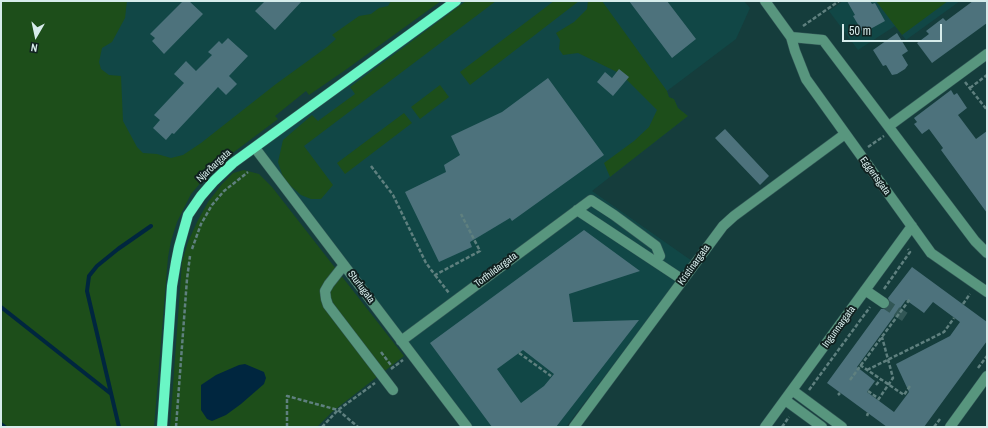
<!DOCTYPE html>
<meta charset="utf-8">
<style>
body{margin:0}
#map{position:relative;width:988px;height:428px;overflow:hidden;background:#153d3c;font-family:"Archivo Narrow",sans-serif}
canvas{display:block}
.frame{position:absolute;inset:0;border:2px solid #d7eceb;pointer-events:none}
.north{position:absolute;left:16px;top:16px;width:40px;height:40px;-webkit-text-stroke:3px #102120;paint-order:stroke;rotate:189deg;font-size:11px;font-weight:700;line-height:16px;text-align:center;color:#d7eceb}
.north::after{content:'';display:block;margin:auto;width:14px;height:18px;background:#d7eceb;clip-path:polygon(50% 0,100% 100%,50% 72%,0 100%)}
.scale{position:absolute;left:842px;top:24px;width:100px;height:18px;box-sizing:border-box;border:2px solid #d7eceb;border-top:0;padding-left:5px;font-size:12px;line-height:14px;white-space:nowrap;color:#d7eceb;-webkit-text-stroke:3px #102120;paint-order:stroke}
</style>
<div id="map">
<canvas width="988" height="428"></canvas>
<div class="frame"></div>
<div class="north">N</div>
<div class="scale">50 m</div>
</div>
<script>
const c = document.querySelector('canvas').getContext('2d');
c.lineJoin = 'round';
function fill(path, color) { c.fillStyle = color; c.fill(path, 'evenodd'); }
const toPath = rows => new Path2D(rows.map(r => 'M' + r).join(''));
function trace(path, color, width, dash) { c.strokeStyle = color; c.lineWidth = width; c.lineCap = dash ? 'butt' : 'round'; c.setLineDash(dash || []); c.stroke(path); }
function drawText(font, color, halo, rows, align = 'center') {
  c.font = font + ' "Archivo Narrow",sans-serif'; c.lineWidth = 4; c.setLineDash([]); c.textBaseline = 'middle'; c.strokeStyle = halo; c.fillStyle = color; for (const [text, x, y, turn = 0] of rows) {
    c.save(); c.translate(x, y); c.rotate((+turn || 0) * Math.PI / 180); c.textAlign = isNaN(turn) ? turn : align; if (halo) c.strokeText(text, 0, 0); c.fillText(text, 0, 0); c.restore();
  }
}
fill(toPath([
 [1,1,428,1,207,159,1,427],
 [462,1,744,1,750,8,736,39,667,91,669,97,674,99,678,108,688,116,592,191,692,261,566,427,470,427,260,148],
 [843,1,960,1,906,40,895,26,858,50,829,11]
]), '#114746');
fill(toPath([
 [1,1,127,1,125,18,112,42,102,48,99,62,101,69,109,75,121,76,123,121,137,147,143,153,157,154,171,158,183,155,201,143,276,84,327,47,336,39,332,35,359,16,371,14,379,8,388,6,391,1,441,1,344,71,309,95,306,91,275,116,278,119,222,161,210,172,191,194,177,222,171,241,168,257,154,427,1,427],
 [466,1,496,1,304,146,333,185,321,199,311,199,301,195,284,180,278,162,283,140,312,115,318,121,355,94,350,87],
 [554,1,579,1,470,85,460,72],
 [588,1,602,1,667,91,669,97,674,99,678,108,688,116,610,177,604,163,634,141,649,127,657,110,621,74,578,53,563,55,559,49,560,40,556,33,574,22,587,9],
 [876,1,948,1,902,35],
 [440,85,449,97,420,119,411,107],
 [404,113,412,123,345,174,337,163],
 [244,170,259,174,272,187,404,356,332,412,317,427,170,427,182,262,188,242,197,222,208,202,222,184,233,173]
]), '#1d4e1a');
fill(toPath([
 [245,364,264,372,266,378,264,384,241,404,226,415,212,421,207,419,201,410,201,385,216,375,239,365]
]), '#00263f');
trace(toPath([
 [1,307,110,393],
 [1,424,5,427],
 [119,427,87,291,89,276,97,266,118,249,151,226]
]), '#00263f', 4);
fill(toPath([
 [183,1,189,1,203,14,164,54,152,41,155,38,150,34],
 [265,1,302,1,275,30,255,11],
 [629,1,667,1,696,39,672,58],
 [847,1,870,1,872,4,875,3,885,21,863,33,853,16,855,15],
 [973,1,987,1,987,23,932,63,917,43,929,34,926,31,943,18,946,21],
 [897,33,908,51,902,55,908,65,905,69,897,74,892,75,886,65,883,66,873,50],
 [228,38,248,56,229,76,237,84,226,95,218,87,174,134,172,133,166,140,153,128,160,120,154,115,184,83,174,74,186,61,196,71,212,55,208,52,219,41,222,44],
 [619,69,629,77,613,96,597,82,605,72,612,78],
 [548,78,604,155,512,221,510,218,470,242,472,247,439,262,405,192,446,172,444,165,460,155,451,136,502,112],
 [951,90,954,95,957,93,967,108,958,115,976,139,987,131,987,213,941,150,943,148,929,129,922,134,914,124,917,122,914,118],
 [725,129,769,176,760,185,715,138],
 [584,230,640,271,569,294,573,322,639,320,556,427,492,427,430,343],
 [523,350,554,374,544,386,521,403,497,369],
 [912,267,987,322,987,341,924,427,887,427,827,383,881,309,886,309,889,307,890,303,888,298],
 [906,300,924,313,933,302,960,322,950,336,896,364,909,392,894,412,867,392,875,381,857,367]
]), '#4d727c');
trace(toPath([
 [884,303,905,317]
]), '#325756', 10, [10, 5]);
const minor = toPath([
 [765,1,791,37,795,51,806,79,931,253,987,292],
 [791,37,823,40,975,241,987,253],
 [889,126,987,54],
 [255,148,467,427],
 [577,210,683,280],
 [344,265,329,284,325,291,326,299,328,305,393,390],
 [865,290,884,303],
 [401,341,591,200,614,215,656,246,660,256],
 [792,390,842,427],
 [785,400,822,427],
 [574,427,723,226,734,216,845,134],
 [765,427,912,226],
 [950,427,987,376]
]);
const major = toPath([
 [162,427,172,286,176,262,179,247,188,215,201,196,214,181,233,163,456,1]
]);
trace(minor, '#345958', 11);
trace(major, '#345958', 11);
trace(toPath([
 [803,26,839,1],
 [965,82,987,110],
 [970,88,987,75],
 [868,147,884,136],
 [371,166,393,195,426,263,435,275,480,251,461,214],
 [192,249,201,224,212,205,224,191,248,172],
 [435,275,449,293],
 [884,289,910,252,908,249],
 [963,304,970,294],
 [381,352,393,368],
 [519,353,551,376],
 [860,365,904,395,910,386],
 [978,368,987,356],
 [391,369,403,360],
 [867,370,944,332,954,318],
 [850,380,910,299],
 [876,385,881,379],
 [809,390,870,307],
 [868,391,879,399],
 [838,395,840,393],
 [878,400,893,378,882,337],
 [867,416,868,413],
 [176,427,187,279,190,256],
 [287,427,287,396,338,410,358,427],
 [322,427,338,410,375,383],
 [782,427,789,417],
 [934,427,940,419]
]), '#5f807f', 2.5, [4, 2]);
trace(minor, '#58967e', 10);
trace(major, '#6af6c5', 10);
drawText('10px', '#d7eceb', '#102120', [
 ["Njarðargata",214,166,-43],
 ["Eggertsgata",875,176,54],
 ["Kristínargata",694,265,-54],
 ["Torfhildargata",496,270,-37],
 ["Sturlugata",361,287,53],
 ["Ingunnargata",839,327,-54]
]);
</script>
